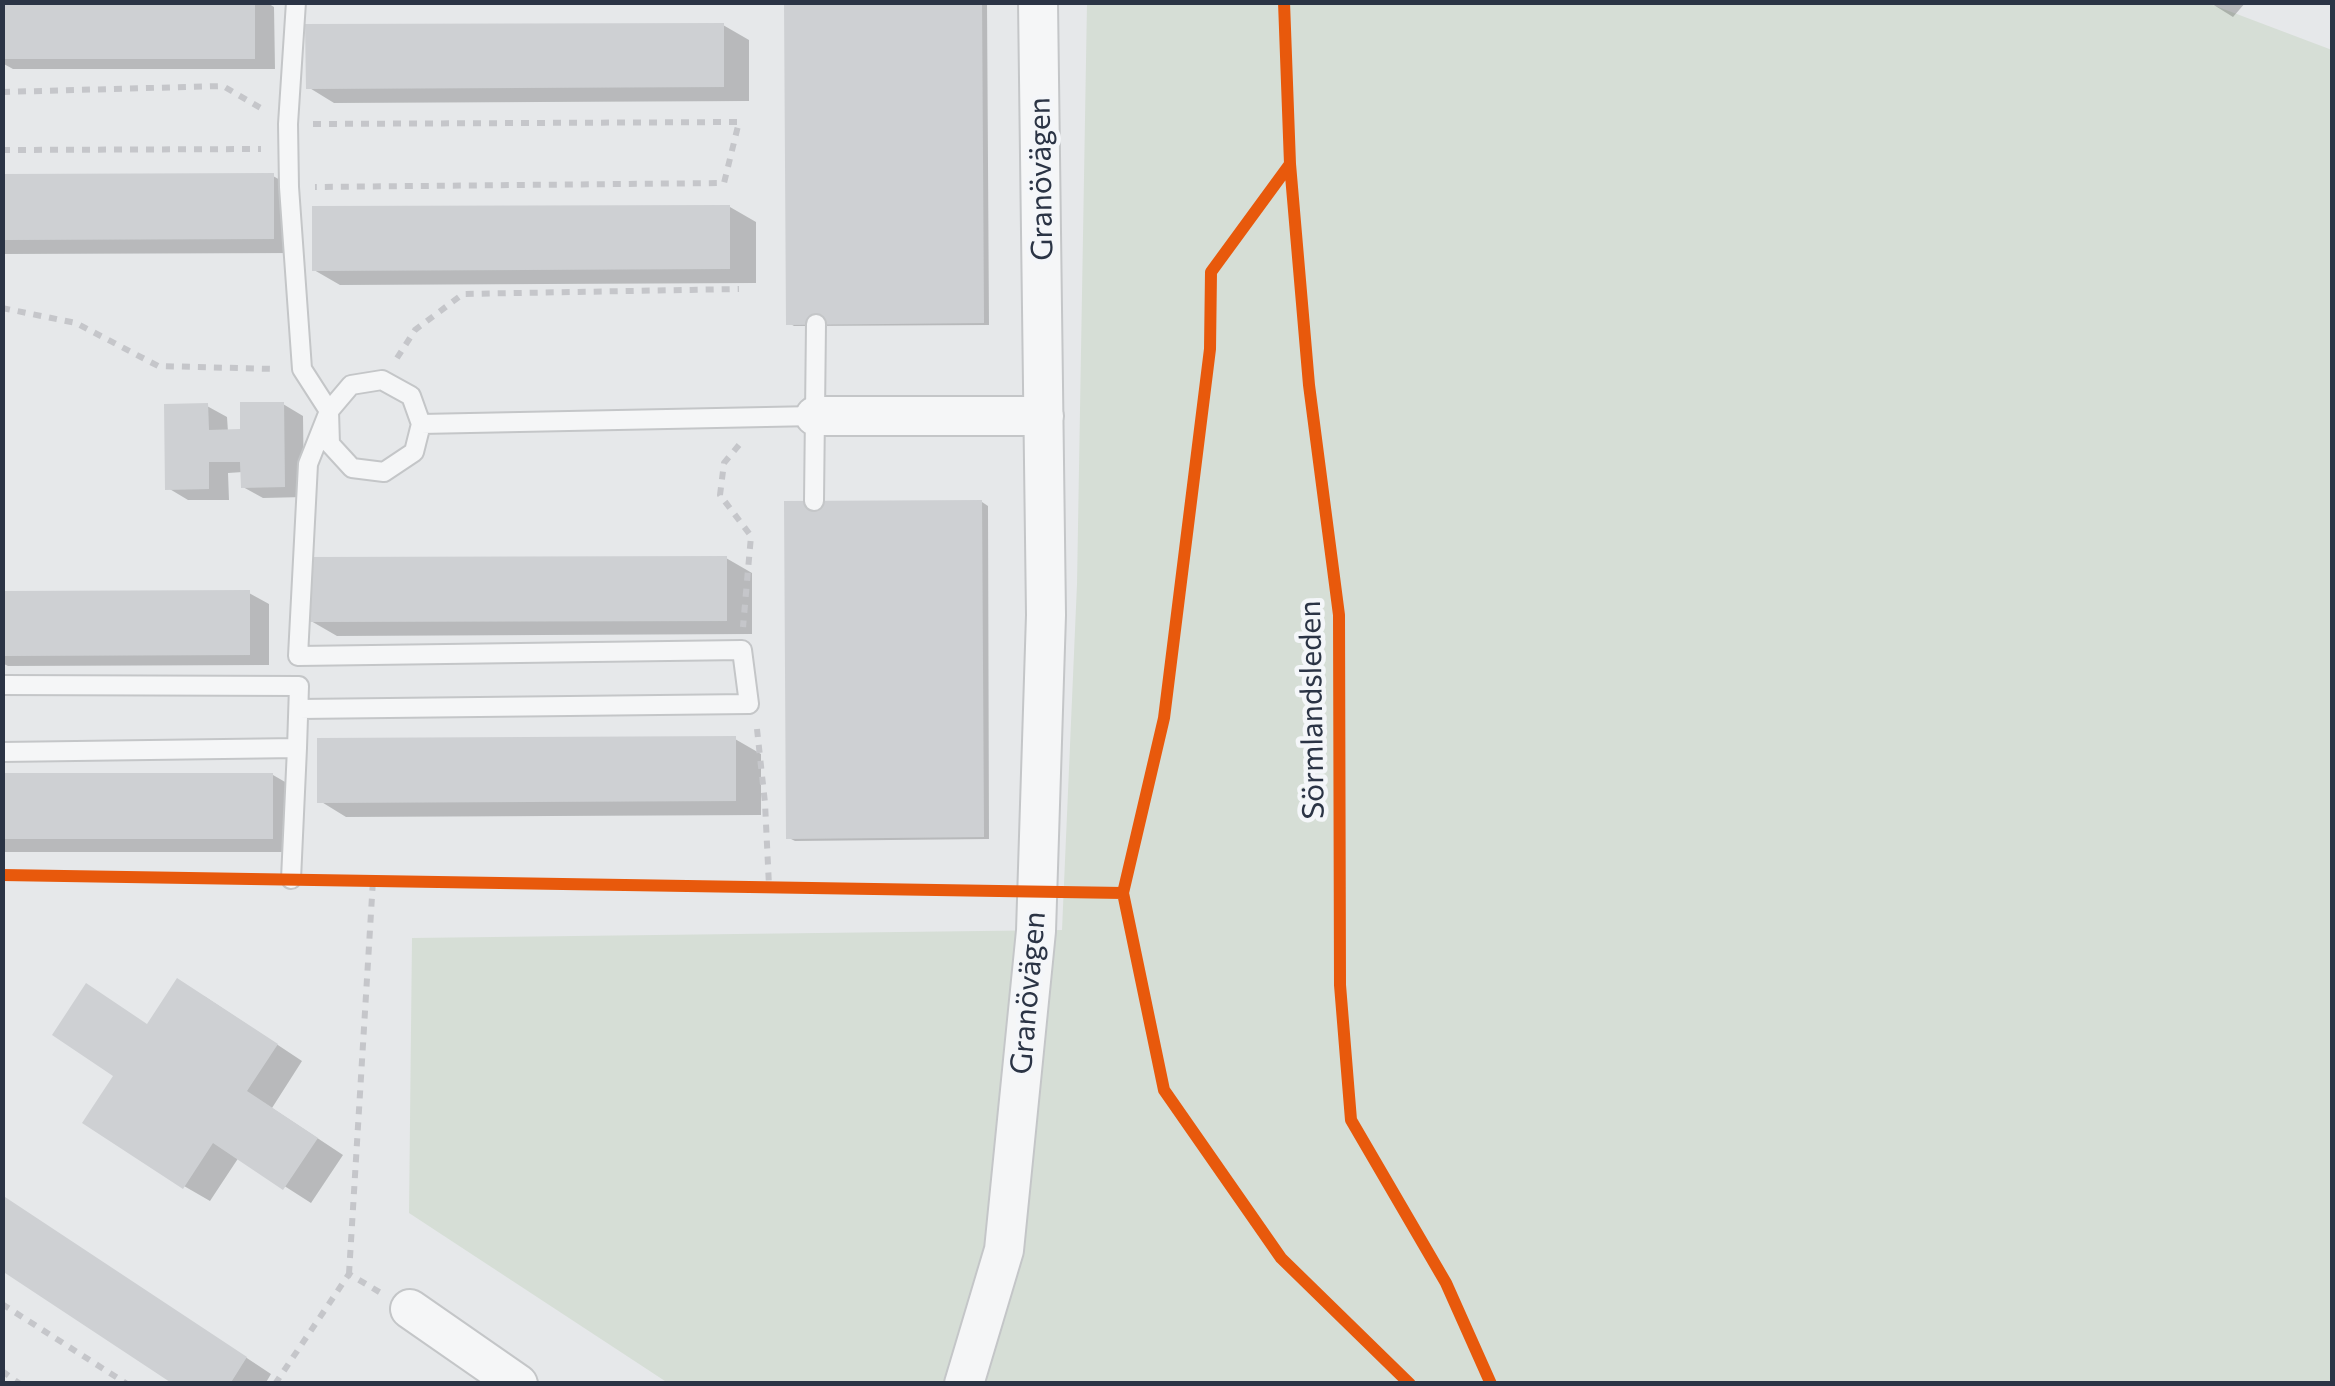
<!DOCTYPE html>
<meta charset="utf-8">
<style>
body{margin:0}
#map{position:relative;width:2335px;height:1386px;overflow:hidden;background:#e6e8ea;font-family:Commissioner,sans-serif}
canvas{display:block}
.frame{position:absolute;inset:0;border:5px solid #2b3445;pointer-events:none}
</style>
<div id="map">
<canvas width="2335" height="1386"></canvas>
<div class="frame"></div>
</div>
<script>
const c = document.querySelector('canvas').getContext('2d');
c.lineJoin = 'round';
function fill(path, color) { c.fillStyle = color; c.fill(path, 'evenodd'); }
const toPath = rows => new Path2D(rows.map(r => 'M' + r).join(''));
function trace(path, color, width, dash) { c.strokeStyle = color; c.lineWidth = width; c.lineCap = dash ? 'butt' : 'round'; c.setLineDash(dash || []); c.stroke(path); }
function drawText(font, color, halo, rows, align = 'center') {
  c.font = font + ' Commissioner,sans-serif'; c.lineWidth = 9; c.setLineDash([]); c.textBaseline = 'middle'; c.strokeStyle = halo; c.fillStyle = color; for (const [text, x, y, turn = 0] of rows) {
    c.save(); c.translate(x, y); c.rotate((+turn || 0) * Math.PI / 180); c.textAlign = isNaN(turn) ? turn : align; if (halo) c.strokeText(text, 0, 0); c.fillText(text, 0, 0); c.restore();
  }
}
fill(toPath([
 [2205,2,2332,50,2332,1383,668,1383,409,1213,412,938,1062,930,1077,584,1087,3]
]), '#d6ded6');
fill(toPath([
 [2,2,266,2,274,7,275,69,13,69,2,63],
 [786,2,987,2,989,325,794,326,789,323],
 [2209,2,2246,2,2233,17],
 [723,25,749,40,749,101,334,103,308,87],
 [2,176,273,176,300,191,299,253,5,254,2,252],
 [730,207,756,222,756,283,340,285,314,270],
 [283,404,303,416,304,497,263,498,243,487,243,472,228,473,229,500,188,500,168,488,207,406,227,417,228,432,242,432],
 [982,502,988,506,989,839,795,841,789,838],
 [726,558,752,573,752,634,337,636,311,621],
 [2,593,249,593,269,604,269,665,8,666,2,663],
 [735,739,761,754,761,815,346,817,320,801],
 [273,775,299,790,299,852,2,852,2,776],
 [204,996,302,1061,272,1108,343,1155,311,1203,239,1157,210,1201,184,1186,149,1026],
 [2,1196,271,1374,265,1384,178,1384]
]), '#0003');
fill(toPath([
 [2,2,255,2,255,59,2,59],
 [784,2,982,2,984,323,786,325],
 [724,23,724,87,306,89,305,24],
 [274,173,274,239,2,240,2,174],
 [730,205,730,269,312,271,312,206],
 [240,402,284,402,285,487,241,488,240,462,209,462,209,489,165,490,164,404,208,403,209,430,240,429],
 [982,500,984,837,786,839,784,501],
 [727,556,727,621,308,622,308,557],
 [250,590,250,655,2,656,2,591],
 [736,736,736,801,317,803,317,738],
 [2,773,273,773,273,839,2,839],
 [177,978,278,1044,247,1091,318,1138,283,1190,213,1143,183,1189,82,1123,113,1076,52,1035,86,983,147,1024],
 [2,1195,247,1357,230,1384,173,1384,2,1271]
]), '#ced0d3');
const service = toPath([
 [296,2,288,124,289,187,302,369,329,411,308,464,298,656,742,650,749,704,299,709],
 [421,424,414,452,384,472,352,468,330,444,329,411,351,385,382,380,411,396,421,424,815,416],
 [814,501,816,324],
 [2,685,299,686,297,748,2,752],
 [291,879,297,748]
]);
const minor = toPath([
 [815,416,1044,416],
 [410,1309,518,1384],
 [964,1384,1004,1250,1036,931,1046,615,1038,2]
]);
trace(service, '#c4c6c8', 22);
trace(minor, '#c4c6c8', 42);
trace(toPath([
 [2,92,223,86,264,110],
 [313,124,739,122,724,183,315,187],
 [2,150,261,149],
 [2,308,76,323,158,366,275,369],
 [397,358,415,330,463,294,739,289],
 [739,445,724,463,720,495,751,536,743,627],
 [757,729,765,803,769,886],
 [349,1274,373,880],
 [2,1304,127,1384],
 [2,1371,20,1384],
 [275,1384,349,1274,381,1293]
]), '#c5c6ca', 6, [8, 8]);
trace(service, '#f5f6f7', 18);
trace(minor, '#f5f6f7', 38);
trace(toPath([
 [1284,2,1290,164,1309,385,1339,615,1340,985,1351,1120,1446,1283,1491,1384],
 [1290,164,1211,272,1210,349,1164,718,1123,893,1164,1090,1281,1258,1410,1384],
 [2,875,1123,893]
]), '#e8590c', 12);
drawText('30px', '#2b3445', '#f4f6f9', [
 ["Granövägen",1041,179,-91],
 ["Sörmlandsleden",1312,710,-91],
 ["Granövägen",1028,993,-85]
]);
</script>
